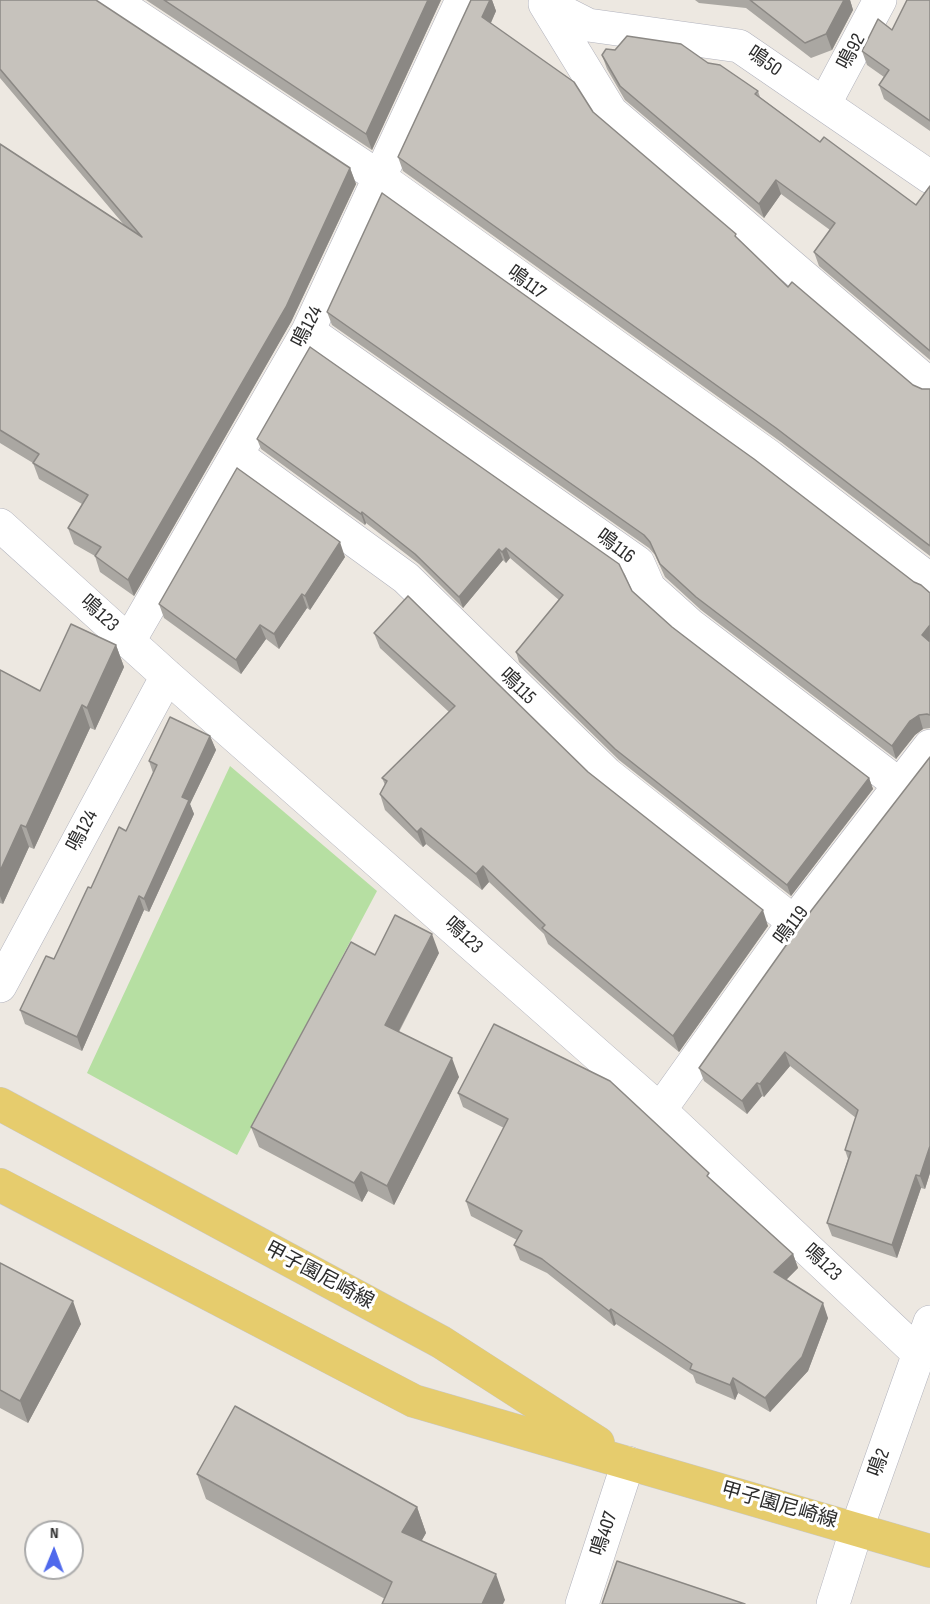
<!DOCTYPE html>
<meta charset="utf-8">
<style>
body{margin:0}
#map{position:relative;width:930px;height:1604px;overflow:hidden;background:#ede8e1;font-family:"Sofia Sans Condensed",sans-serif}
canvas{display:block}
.north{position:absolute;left:24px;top:1520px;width:60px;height:60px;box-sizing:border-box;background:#fff;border:2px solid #ababab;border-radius:50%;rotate:1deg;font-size:16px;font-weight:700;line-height:24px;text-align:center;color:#2d2d2d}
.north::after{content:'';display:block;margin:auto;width:21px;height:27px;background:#4f69ec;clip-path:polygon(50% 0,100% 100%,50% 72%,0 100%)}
</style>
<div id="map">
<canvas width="930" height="1604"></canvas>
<div class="north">N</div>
</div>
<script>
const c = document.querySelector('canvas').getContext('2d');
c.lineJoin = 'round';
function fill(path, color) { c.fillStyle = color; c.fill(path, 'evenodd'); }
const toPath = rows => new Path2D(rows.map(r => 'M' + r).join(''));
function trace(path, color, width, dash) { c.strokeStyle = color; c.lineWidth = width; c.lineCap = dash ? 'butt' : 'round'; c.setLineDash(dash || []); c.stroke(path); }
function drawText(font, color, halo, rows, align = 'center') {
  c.font = font + ' "Sofia Sans Condensed","Noto Sans JP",sans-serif'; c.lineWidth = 6; c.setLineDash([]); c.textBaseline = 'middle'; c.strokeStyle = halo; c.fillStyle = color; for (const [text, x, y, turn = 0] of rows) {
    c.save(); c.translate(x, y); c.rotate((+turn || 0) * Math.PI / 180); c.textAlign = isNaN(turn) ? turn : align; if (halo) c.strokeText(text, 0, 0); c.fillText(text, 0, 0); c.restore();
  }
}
fill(toPath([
 [230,766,377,891,237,1155,87,1073]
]), '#b6dfa2');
const minor = toPath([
 [112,0,379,177,770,457,930,580],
 [545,3,588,25,739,46,930,177],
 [545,4,611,112,930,385],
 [825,103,880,0],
 [308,331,638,563,649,588,689,624,901,786],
 [237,455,406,578,607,774,794,922],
 [0,525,167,676,660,1110,920,1355],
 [129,641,308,331,462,0],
 [0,986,167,676],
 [660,1110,794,922,930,746],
 [582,1604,628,1463],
 [833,1604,857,1528,930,1322]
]);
const major = toPath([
 [0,1104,441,1342,598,1443],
 [0,1185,414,1401,930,1551]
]);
trace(minor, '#b1b2bc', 34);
trace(major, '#c8c8c8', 34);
trace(minor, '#fff', 33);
trace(major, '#e6cc6d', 33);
fill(toPath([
 [0,0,350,168,356,184,291,322,134,596,100,572,95,556,74,544,68,528,82,504,39,479,33,463,0,443,0,144,125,226,0,78],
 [146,0,441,0,372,150],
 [471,0,492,0,496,11,491,23,738,239,788,287,913,385,922,389,930,389,930,556,781,442,403,171,398,157],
 [695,0,850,0,853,10,832,50,811,58,746,8,699,3],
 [930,0,930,131,884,99,879,85,884,77,867,65,862,51,892,30],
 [602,55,708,63,758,91,760,97,820,142,916,205,930,186,930,360,819,266,814,252,830,230,781,194,764,218,625,100,607,69],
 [327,312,914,582,930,593,930,728,923,729,915,735,896,759,701,610,665,577,655,555,649,548,332,325],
 [257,439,632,591,672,627,869,778,873,789,791,896,619,760,519,662,516,652,559,600,510,558,506,563,503,560,463,608,419,564,366,523,365,525,261,449],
 [345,557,310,610,307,608,279,649,266,639,241,674,164,618,159,604],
 [374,633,588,772,768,926,679,1052,548,944,544,934,489,882,482,890,426,844,423,847,385,810,380,794,385,785,382,778,449,712,380,648],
 [116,645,124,667,95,730,90,728,34,849,29,847,3,904,0,903,0,670,40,691],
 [210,736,216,750,190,804,194,814,149,912,144,910,82,1051,25,1024,20,1010,54,959,91,888,126,831,153,773,149,761],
 [930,757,930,1173,925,1189,921,1188,897,1258,832,1236,827,1223,848,1159,845,1150,856,1118,790,1066,764,1097,762,1096,747,1114,704,1081,699,1068],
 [439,953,399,1032,459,1077,394,1205,368,1191,362,1202,259,1147,251,1127,375,955],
 [458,1093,712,1180,793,1254,798,1268,786,1280,828,1318,808,1371,770,1412,738,1393,735,1400,696,1383,693,1375,616,1324,614,1326,547,1273,520,1260,514,1245,517,1240,471,1216,466,1201,504,1128,463,1107],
 [0,1263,81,1324,28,1423,0,1408],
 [197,1474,417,1507,426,1533,421,1541,505,1600,385,1599,206,1499]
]), '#aaa7a2');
fill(toPath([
 [428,0,441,0,372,150,366,134],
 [490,0,492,0,496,11,487,31,482,17],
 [844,0,850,0,853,10,832,50,826,34],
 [350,168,356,184,291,322,134,596,128,580],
 [776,180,781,194,764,218,759,204],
 [362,512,366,523,365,525,361,514],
 [340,542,345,557,310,610,305,596],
 [506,548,510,558,506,563,502,552],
 [499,549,503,560,463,608,459,597],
 [302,594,307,608,279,649,274,634],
 [260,625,266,639,241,674,236,660],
 [930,625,930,644,922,635],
 [116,645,124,667,95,730,87,708],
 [82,705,90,728,34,849,26,827],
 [919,715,923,729,915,735,896,759,892,746,910,721],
 [210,736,216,750,190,804,194,814,149,912,144,899,182,797],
 [869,778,873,789,791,896,787,885],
 [21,825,29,847,3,904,0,896,0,871],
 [421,828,426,844,423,847,417,832],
 [483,866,489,882,482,890,476,874],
 [139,896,144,910,82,1051,77,1037],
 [763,910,768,926,679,1052,673,1036],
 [432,934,439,953,392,1044,385,1025],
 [785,1052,790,1066,764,1097,760,1084],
 [452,1058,459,1077,394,1205,387,1186],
 [757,1083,762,1096,747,1114,742,1101],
 [930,1146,930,1173,925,1189,920,1176],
 [361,1172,368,1191,362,1202,354,1183],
 [916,1175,921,1188,897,1258,892,1245],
 [793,1254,798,1268,779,1287,774,1272],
 [73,1301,81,1324,28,1423,20,1401],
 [823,1303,828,1318,808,1371,770,1412,765,1398],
 [611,1309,616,1324,614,1326,609,1311],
 [733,1378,738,1393,735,1400,730,1385],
 [417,1507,426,1533,412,1558,402,1532],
 [496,1574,505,1600,503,1604,482,1604]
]), '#8b8884');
const building = toPath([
 [0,0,96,0,350,168,286,307,128,580,95,556,101,547,68,528,88,495,33,463,39,454,0,430,0,144,142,237,0,69,0,0],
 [164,0,428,0,366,134,164,0],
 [471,0,490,0,482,17,574,82,593,112,736,234,735,236,788,287,792,282,913,385,922,389,930,389,930,546,776,428,398,157,471,0],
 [750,0,844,0,826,34,805,43,750,0],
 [907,0,930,0,930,121,879,85,889,70,862,51,878,19,892,30,907,0],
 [627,36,681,44,708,63,720,65,758,91,755,94,820,142,824,137,916,205,930,186,930,351,814,252,835,223,776,180,759,204,620,86,602,55,606,49,615,50,627,36],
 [382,193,754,459,914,582,921,585,930,593,930,625,922,635,930,642,930,715,927,714,919,715,910,721,892,746,696,597,660,564,650,542,644,535,327,312,382,193],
 [310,347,619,564,632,591,672,627,869,778,787,885,615,749,516,652,563,595,506,548,502,552,499,549,459,597,415,554,362,512,361,514,257,439,310,347],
 [237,468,340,542,305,596,302,594,274,634,260,625,236,660,159,604,237,468],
 [408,596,588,772,763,910,673,1036,542,928,545,925,483,866,476,874,421,828,417,832,380,794,387,781,382,778,455,706,374,633,408,596],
 [71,624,116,645,87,708,82,705,26,827,21,825,0,871,0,670,40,691,71,624],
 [170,717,210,736,182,797,189,800,144,899,139,896,77,1037,20,1010,46,956,54,959,88,887,91,888,119,827,126,831,157,765,149,761,170,717],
 [930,757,930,1146,920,1176,916,1175,892,1245,827,1223,851,1152,845,1150,858,1110,785,1052,760,1084,757,1083,742,1101,699,1068,804,920,930,757],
 [395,915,432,934,385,1025,452,1058,387,1186,361,1172,354,1183,251,1127,351,942,375,955,395,915],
 [494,1024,610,1081,709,1173,707,1176,793,1254,774,1272,823,1303,802,1357,765,1398,733,1378,730,1385,690,1369,692,1364,611,1309,609,1311,542,1259,514,1245,522,1231,466,1201,508,1119,458,1093,494,1024],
 [0,1263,73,1301,20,1401,0,1390,0,1263],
 [235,1406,417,1507,402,1532,496,1574,482,1604,382,1604,392,1582,197,1474,235,1406],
 [617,1561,745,1604,602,1604,617,1561]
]);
fill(building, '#c6c2bc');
trace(building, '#8b8884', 1.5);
drawText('20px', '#2d2d2d', '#fff', [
 ["鳴92",852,52,-62],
 ["鳴50",764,62,34],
 ["鳴117",526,283,36],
 ["鳴124",308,327,-63],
 ["鳴116",615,547,37],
 ["鳴123",99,614,42],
 ["鳴115",517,687,44],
 ["鳴124",83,831,-62],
 ["鳴119",792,926,-53],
 ["鳴123",463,936,42],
 ["鳴123",822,1263,43],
 ["甲子園尼崎線",319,1276,28],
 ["鳴2",880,1463,-70],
 ["甲子園尼崎線",779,1506,16],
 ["鳴407",605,1534,-72]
]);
</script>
